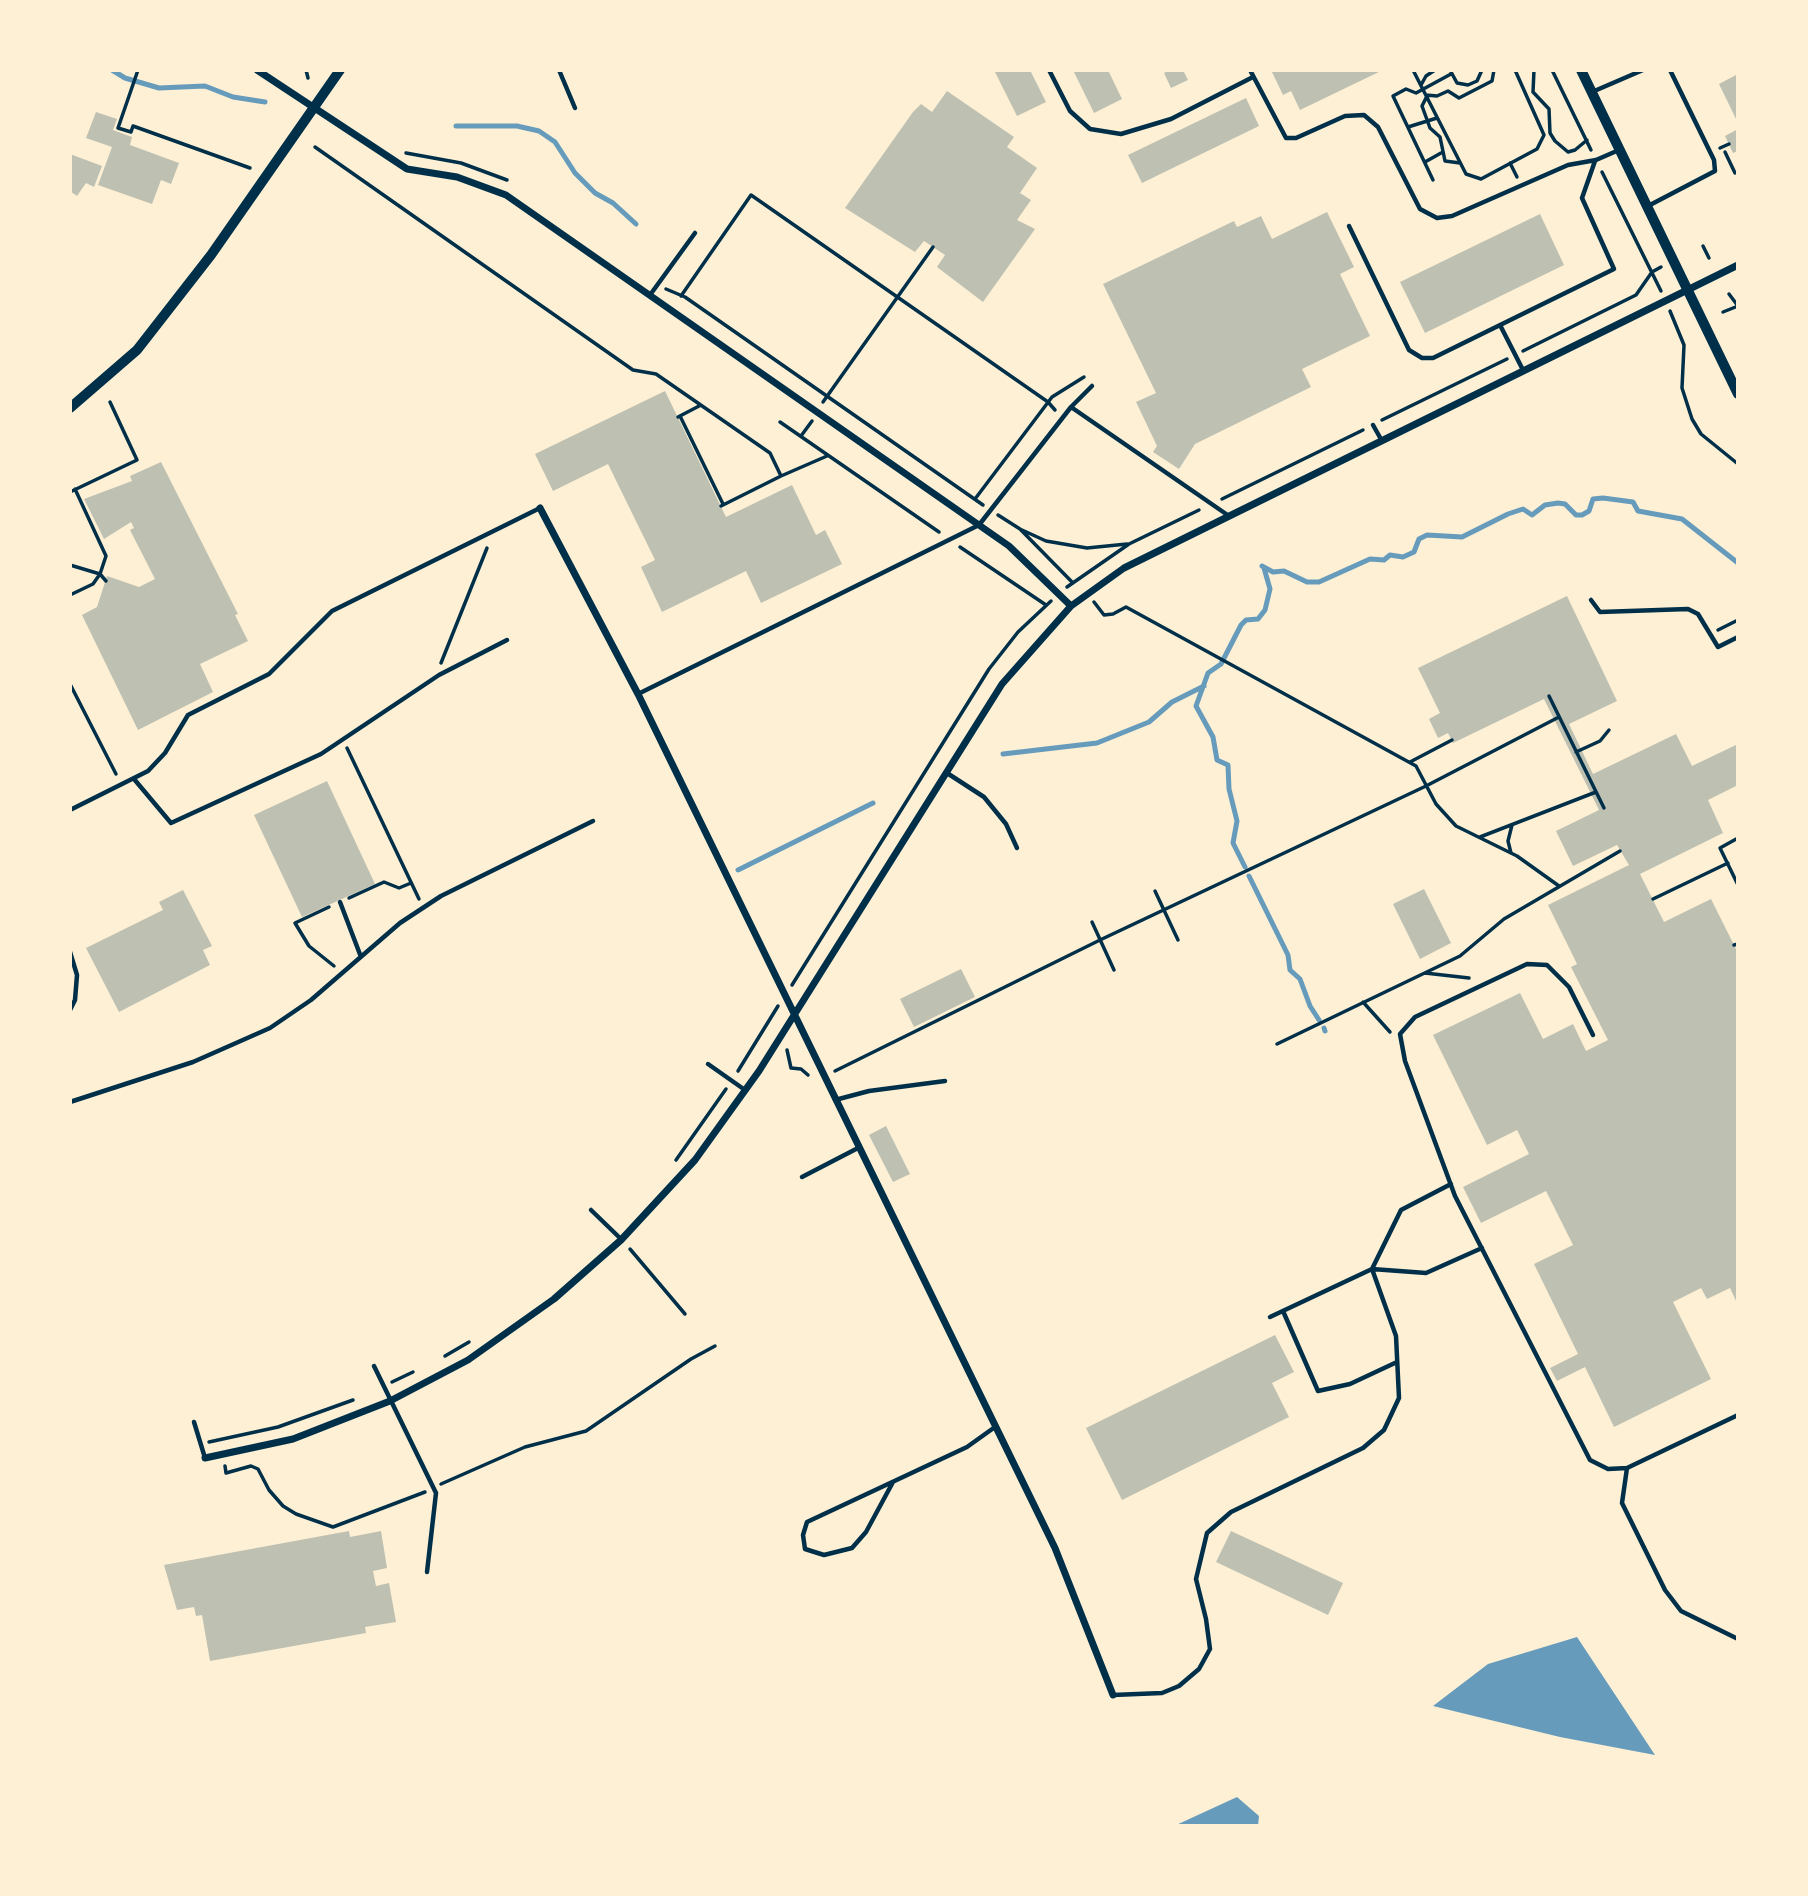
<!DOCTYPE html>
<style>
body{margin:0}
#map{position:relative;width:1808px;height:1896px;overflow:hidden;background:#fdf0d5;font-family:Quicksand,sans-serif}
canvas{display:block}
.frame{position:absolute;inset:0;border:72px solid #fdf0d5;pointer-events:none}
</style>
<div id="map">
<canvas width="1808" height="1896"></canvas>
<div class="frame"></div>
</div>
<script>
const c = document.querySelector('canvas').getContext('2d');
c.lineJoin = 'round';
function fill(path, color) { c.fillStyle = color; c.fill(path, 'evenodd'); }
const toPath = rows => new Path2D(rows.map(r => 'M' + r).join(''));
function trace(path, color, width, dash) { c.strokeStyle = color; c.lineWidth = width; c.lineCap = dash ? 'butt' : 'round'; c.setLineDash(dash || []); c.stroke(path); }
fill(toPath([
 [1577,1637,1655,1755,1560,1737,1433,1706,1488,1664],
 [1237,1797,1259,1816,1258,1826,1174,1826]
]), '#669bbc');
trace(toPath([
 [112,70,125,78,159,88,205,86,233,97,265,102],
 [456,126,517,126,539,131,555,142,575,173,595,193,613,203,636,224],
 [1262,566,1273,572,1284,571,1307,582,1319,582,1370,559,1384,560,1390,555,1403,557,1414,552,1419,539,1427,535,1462,537,1508,514,1523,509,1532,515,1545,505,1558,503,1565,504,1576,515,1582,515,1589,511,1593,499,1603,498,1633,502,1638,511,1682,519,1738,563],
 [1003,754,1097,743,1149,722,1172,702,1204,686],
 [1245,867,1233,843,1237,821,1229,789,1228,765,1217,760,1213,737,1196,706,1208,673,1221,664,1241,625,1246,620,1258,619,1265,610,1270,589,1264,568],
 [738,870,873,803],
 [1249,876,1288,955,1290,970,1300,979,1310,1006,1319,1020],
 [1324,1028,1325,1031]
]), '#669bbc', 5);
fill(toPath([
 [994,70,1030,70,1046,102,1017,116],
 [1073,70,1108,70,1122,99,1094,113],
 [1169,70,1183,70,1188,80,1171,88,1164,73],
 [1271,70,1383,70,1300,110,1291,91,1283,95],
 [1738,74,1738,123,1719,84],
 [947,91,1014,137,1007,147,1037,168,1020,193,1031,200,1017,220,1035,229,983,302,937,267,945,255,924,241,915,252,845,208,913,112,921,104,932,112],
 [1246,98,1259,126,1142,183,1128,155],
 [96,112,117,119,113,130,132,137,130,145,179,163,171,184,161,180,152,204,98,185,112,147,86,138],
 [1738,129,1738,151,1733,153,1725,136],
 [70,154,102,166,94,187,86,183,77,196,70,191],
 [1327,212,1354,267,1340,274,1370,336,1302,369,1311,387,1195,444,1179,469,1153,452,1157,446,1136,402,1156,393,1103,284,1234,221,1237,227,1261,216,1272,239],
 [1540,214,1564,265,1425,333,1400,282],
 [665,391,726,517,792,485,816,535,825,530,842,564,761,603,746,571,662,612,641,567,655,560,608,464,553,491,535,454],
 [161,462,238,614,235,615,248,641,200,664,213,692,138,730,82,615,97,607,107,576,139,587,155,579,130,530,134,528,131,522,104,539,84,499,132,481,130,476],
 [1567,596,1617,701,1569,724,1593,774,1676,734,1692,766,1738,744,1738,785,1708,800,1723,833,1640,874,1664,922,1711,899,1738,953,1738,1305,1730,1288,1707,1299,1701,1288,1673,1302,1711,1379,1614,1427,1585,1367,1557,1381,1550,1368,1578,1354,1534,1264,1573,1245,1546,1191,1481,1223,1463,1187,1529,1154,1517,1130,1487,1145,1433,1035,1520,993,1543,1039,1573,1024,1586,1051,1608,1040,1571,967,1577,964,1548,905,1629,865,1617,845,1573,866,1556,831,1599,810,1544,699,1453,743,1448,733,1438,738,1429,719,1440,713,1418,668],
 [327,781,375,884,302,917,254,815],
 [1424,889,1451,943,1420,959,1393,904],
 [183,890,212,946,203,950,210,965,119,1012,86,948,163,910,159,902],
 [961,969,975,997,914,1027,900,999],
 [886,1126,910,1174,893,1182,869,1135],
 [1275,1335,1294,1372,1272,1383,1289,1417,1122,1500,1086,1428],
 [349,1531,350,1537,381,1531,387,1568,373,1571,376,1586,389,1583,396,1622,365,1627,366,1633,210,1661,202,1615,196,1616,194,1607,177,1610,164,1565],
 [1231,1531,1343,1583,1328,1615,1216,1562]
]), '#bec0b2');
trace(toPath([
 [138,70,118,128,131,132,133,126,250,168],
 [306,70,308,78],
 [1413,70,1466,174,1481,179,1537,149,1544,135,1515,70],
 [1450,70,1457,83,1468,85,1477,81,1482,70],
 [1534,70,1533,92,1549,109,1550,133,1555,141,1568,152,1575,150,1587,140],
 [1552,70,1591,150],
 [1421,85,1426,76,1435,70],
 [1426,95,1437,96,1448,91,1459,98,1492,81,1494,70],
 [1427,96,1422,106,1430,128,1440,137,1445,161,1460,163],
 [1408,127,1437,118],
 [315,147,633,370,656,374,770,453,781,476,721,506],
 [1720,148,1729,144],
 [1725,152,1735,173],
 [406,153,461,163,507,180],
 [1425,162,1441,153],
 [1510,163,1517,177],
 [1602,172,1661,291],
 [1433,180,1393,96,1406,89,1416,93,1451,74],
 [1703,246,1709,258],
 [666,289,685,297,983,505],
 [1729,294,1738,306],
 [681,296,751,195,1048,402,1055,410],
 [1670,311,1684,345,1682,388,1692,419,1701,434,1738,464],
 [1723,312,1738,306],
 [1523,351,1636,295,1652,272,1661,267],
 [823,402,933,247],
 [680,416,723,504],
 [678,417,701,405],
 [1382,420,1507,359],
 [780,422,939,532],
 [801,436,812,421],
 [781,476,827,456],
 [70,492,137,460,110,402],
 [975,499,1052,397,1084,377],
 [1222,499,1363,430],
 [998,515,1020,529,1073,583],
 [1022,530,1046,541,1087,548,1127,544],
 [960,547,1046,605],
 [70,565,100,574,106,581],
 [1067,587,1129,544,1199,510],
 [70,595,93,584,100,574,106,556,75,489],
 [1094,602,1104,615,1113,614,1126,607,1416,766,1436,804,1456,826,1517,856,1559,886],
 [1718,630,1738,620],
 [441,663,487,548],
 [70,684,116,774],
 [1549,696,1604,808],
 [347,748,419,899],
 [1576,752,1600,741,1609,730],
 [1410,762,1452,740],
 [1480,837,1596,792],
 [1738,838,1720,848,1738,885],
 [1511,853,1508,841,1512,825],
 [1155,891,1178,940],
 [349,898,384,882,399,888,411,883],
 [1653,899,1728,863],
 [329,907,295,923,309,946,334,966],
 [1092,922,1114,970],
 [1734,945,1738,944],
 [1425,973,1469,978],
 [792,985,989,669,1018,632,1051,601],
 [1363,1002,1390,1032],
 [1277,1044,1460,956,1504,919,1620,851],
 [787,1050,791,1068,801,1069,808,1075],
 [738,1071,778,1006],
 [835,1071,1100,940,1426,786,1559,717],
 [676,1160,726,1089],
 [630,1249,685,1314],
 [445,1356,469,1342],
 [392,1382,413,1372],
 [209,1442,278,1427,353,1400],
 [225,1466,226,1473,251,1466,258,1469,269,1490,283,1506,296,1514,333,1527,425,1492],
 [441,1484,525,1447,586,1431,691,1359,715,1346]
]), '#003049', 3.5);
trace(toPath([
 [559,70,575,108],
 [1049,70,1070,111,1090,129,1121,134,1171,119,1253,77],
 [1250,70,1286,138,1296,138,1345,116,1364,115,1378,127,1420,209,1437,218,1452,216,1568,165,1596,160,1619,150],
 [1592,92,1643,70],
 [1648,206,1715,171,1714,160,1670,70],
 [1349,226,1409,350,1422,358,1433,358,1614,269,1582,198,1595,161],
 [650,295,695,233],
 [1500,325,1523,370],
 [1071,407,1229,516],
 [1373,425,1382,441],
 [1591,600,1600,612,1688,609,1698,614,1718,647,1738,637],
 [638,694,979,525,1071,407,1092,386],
 [947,773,984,797,1006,824,1017,848],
 [134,779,171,823,321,754,439,675,507,640],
 [70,810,148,771,165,753,188,715,269,674,332,611,540,508],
 [340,902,361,957],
 [70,952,77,975,75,1000,70,1010],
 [1593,1035,1569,987,1547,965,1527,964,1415,1017,1400,1034,1405,1061,1455,1196,1590,1460,1608,1469,1627,1468,1738,1415],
 [708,1064,745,1090],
 [835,1100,869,1091,945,1081],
 [70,1102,193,1062,270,1028,311,1000,400,923,441,896,593,821],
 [802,1177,858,1148],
 [591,1210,621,1239],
 [1283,1311,1318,1391,1350,1384,1397,1362],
 [1270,1317,1372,1269,1426,1273,1482,1248],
 [374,1366,436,1493,427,1572],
 [194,1422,205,1458],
 [1627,1468,1622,1503,1665,1590,1681,1611,1738,1639],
 [893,1482,866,1532,852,1548,824,1555,805,1549,803,1535,807,1522,967,1447,995,1427],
 [1113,1695,1162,1693,1179,1686,1199,1669,1210,1649,1206,1619,1196,1579,1207,1533,1231,1512,1363,1448,1384,1430,1399,1398,1396,1336,1372,1269,1401,1210,1451,1184]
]), '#003049', 4.5);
trace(toPath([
 [257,70,407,169,457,177,506,195,1009,546,1071,606],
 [540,508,638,694,1055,1548,1113,1695],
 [205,1458,293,1439,390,1401,468,1360,554,1299,621,1240,695,1160,759,1071,1002,684,1071,606,1124,568,1738,265]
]), '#003049', 7);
trace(toPath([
 [1581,70,1738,394],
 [70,408,137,350,211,255,340,70]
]), '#003049', 10);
</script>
